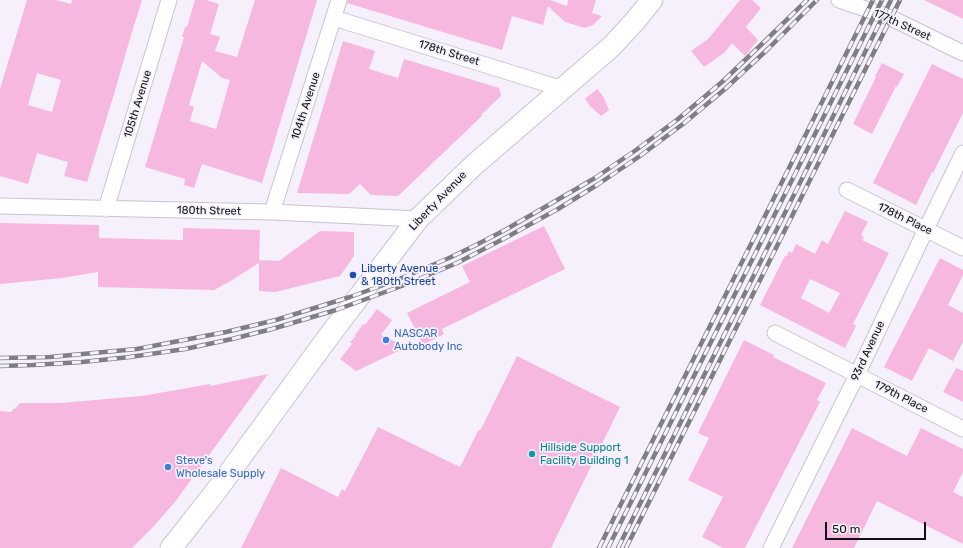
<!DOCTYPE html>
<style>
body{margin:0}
#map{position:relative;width:963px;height:548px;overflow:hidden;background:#f5f0fb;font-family:Rubik,sans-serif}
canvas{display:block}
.scale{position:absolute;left:825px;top:522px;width:101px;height:18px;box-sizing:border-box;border:2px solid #121013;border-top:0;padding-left:5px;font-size:12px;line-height:14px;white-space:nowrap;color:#121013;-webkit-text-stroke:3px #f5f0fb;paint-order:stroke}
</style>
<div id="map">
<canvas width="963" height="548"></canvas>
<div class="scale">50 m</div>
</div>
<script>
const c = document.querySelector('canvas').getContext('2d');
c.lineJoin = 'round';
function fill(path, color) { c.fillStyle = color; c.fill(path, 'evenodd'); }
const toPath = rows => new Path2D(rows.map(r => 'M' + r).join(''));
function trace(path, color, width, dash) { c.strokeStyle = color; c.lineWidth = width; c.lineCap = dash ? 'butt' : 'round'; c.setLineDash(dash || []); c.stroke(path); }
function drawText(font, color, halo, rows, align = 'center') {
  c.font = font + ' Rubik,sans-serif'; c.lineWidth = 3.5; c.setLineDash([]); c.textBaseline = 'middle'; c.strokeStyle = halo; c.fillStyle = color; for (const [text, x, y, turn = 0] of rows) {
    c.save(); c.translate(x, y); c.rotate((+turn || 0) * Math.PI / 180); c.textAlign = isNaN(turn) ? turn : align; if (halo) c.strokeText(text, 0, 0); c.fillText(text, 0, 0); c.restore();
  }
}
fill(toPath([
 [27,0,56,0,71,4,72,0,142,0,129,42,114,94,87,182,64,176,68,162,37,153,28,184,0,176,0,89],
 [37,73,61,80,52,112,28,105],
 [195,0,206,0,219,4,210,34,220,37,215,51,237,57,255,0,317,0,262,183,202,164,194,188,184,185,185,179,145,167,184,37,182,37,185,27,187,27],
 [202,61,222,78,230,80,216,129,190,121,194,107,189,105],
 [348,0,550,0,567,6,568,0,596,0,592,13,602,16,593,25,585,28,565,22,548,6,543,25,512,16,502,50,347,3],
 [740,0,752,0,761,8,746,27,758,40,745,56,732,43,724,53,704,67,691,51,708,39],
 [924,0,963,0,963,19,955,15],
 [343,41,375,51,369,69,398,78,404,59,499,88,501,96,481,115,482,116,398,196,371,195,360,184,349,194,297,193],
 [882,63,904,74,897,87,896,86,872,134,853,124,876,77,875,76],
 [932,64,963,79,963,113,933,173,932,172,916,205,873,183],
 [597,89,603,96,609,110,601,116,590,106,585,99],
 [845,211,868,222,861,235,864,237,862,240,889,253,853,324,856,326,845,348,760,305,785,256,787,256,789,251,792,253,796,244,815,254,822,240,828,244],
 [810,279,840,293,829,313,801,298],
 [0,223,99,225,99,238,183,240,183,228,260,230,259,263,229,282,214,290,98,287,98,272,62,278,0,284],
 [544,226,565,269,442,329,444,334,423,345,407,313,470,282,462,266],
 [320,231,354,232,354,256,340,276,275,292,259,291,259,260,279,261],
 [940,258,963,270,963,275,948,305,963,313,963,342,953,361,929,348,912,381,884,367],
 [377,309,392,320,381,335,407,347,356,371,340,359,352,344,350,342,356,336,355,335,363,324,365,325],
 [744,340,774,355,773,357,826,383,817,400,820,402,745,548,723,548,702,537,723,497,688,480,709,438,698,433],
 [517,356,620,407,551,548,241,548,281,468,338,497,342,489,345,491,378,427,460,467,478,431,481,429],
 [956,368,963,371,963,402,943,392],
 [268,374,175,502,152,528,132,548,0,548,0,411,11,412,14,408,15,409,20,403,60,403,142,396,210,384,210,386],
 [852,428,907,456,921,428,963,449,963,472,953,492,963,497,963,544,877,501,854,548,792,548]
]), '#f6b8df');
const minor = toPath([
 [839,0,889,17,963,53],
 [334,18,563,89],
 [847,190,963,248],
 [0,206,272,212,418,219],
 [106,209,169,0],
 [272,212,339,0],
 [775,333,963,429],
 [771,548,857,375,926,229,963,153]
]);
const secondary = toPath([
 [171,548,183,533,216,491,326,340,418,219,474,165,612,46,635,21,652,0]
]);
trace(minor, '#c9c4ce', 17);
trace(secondary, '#c9c4ce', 23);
trace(minor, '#fff', 15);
trace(secondary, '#fff', 21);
const rail = toPath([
 [0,358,50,357,137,349,226,332,276,320,350,297,397,280,449,258,474,246,505,230,552,203,595,178,636,150,678,119,722,82,764,42,807,0],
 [0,366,33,365,82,362,130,357,185,349,232,339,272,329,336,310,407,284,457,263,507,237,558,209,597,185,640,156,683,124,725,89,769,48,817,0],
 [599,548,873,0],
 [608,548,882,0],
 [618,548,891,0],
 [626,548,900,0]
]);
trace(rail, '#807d84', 4.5);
trace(rail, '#f5f0fb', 3, [9]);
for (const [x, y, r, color] of [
 [353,275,4,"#1a4fb4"],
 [386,340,4,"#3f7fe0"],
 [532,454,4,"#0f9aa8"],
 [168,467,4,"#3f7fe0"]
]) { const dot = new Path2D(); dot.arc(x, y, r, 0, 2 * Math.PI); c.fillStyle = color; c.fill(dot); trace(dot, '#f5f0fb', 1.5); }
drawText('11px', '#121013', '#f5f0fb', [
 ["177th Street",902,25,24],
 ["178th Street",449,53,17],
 ["105th Avenue",138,104,-73],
 ["104th Avenue",306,106,-72],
 ["Liberty Avenue",438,201,-46],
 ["180th Street",209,211,1],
 ["178th Place",905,219,26],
 ["93rd Avenue",868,351,-65],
 ["179th Place",901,397,27]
]);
drawText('11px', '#164399', '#f5f0fb', [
 ["Liberty Avenue",361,269],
 ["& 180th Street",361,282]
], 'left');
drawText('11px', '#366cbe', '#f5f0fb', [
 ["NASCAR",394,334],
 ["Autobody Inc",394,347],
 ["Steve's",176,461],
 ["Wholesale Supply",176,474]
], 'left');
drawText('11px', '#0d838f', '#f5f0fb', [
 ["Hillside Support",540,448],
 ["Facility Building 1",540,461]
], 'left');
</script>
